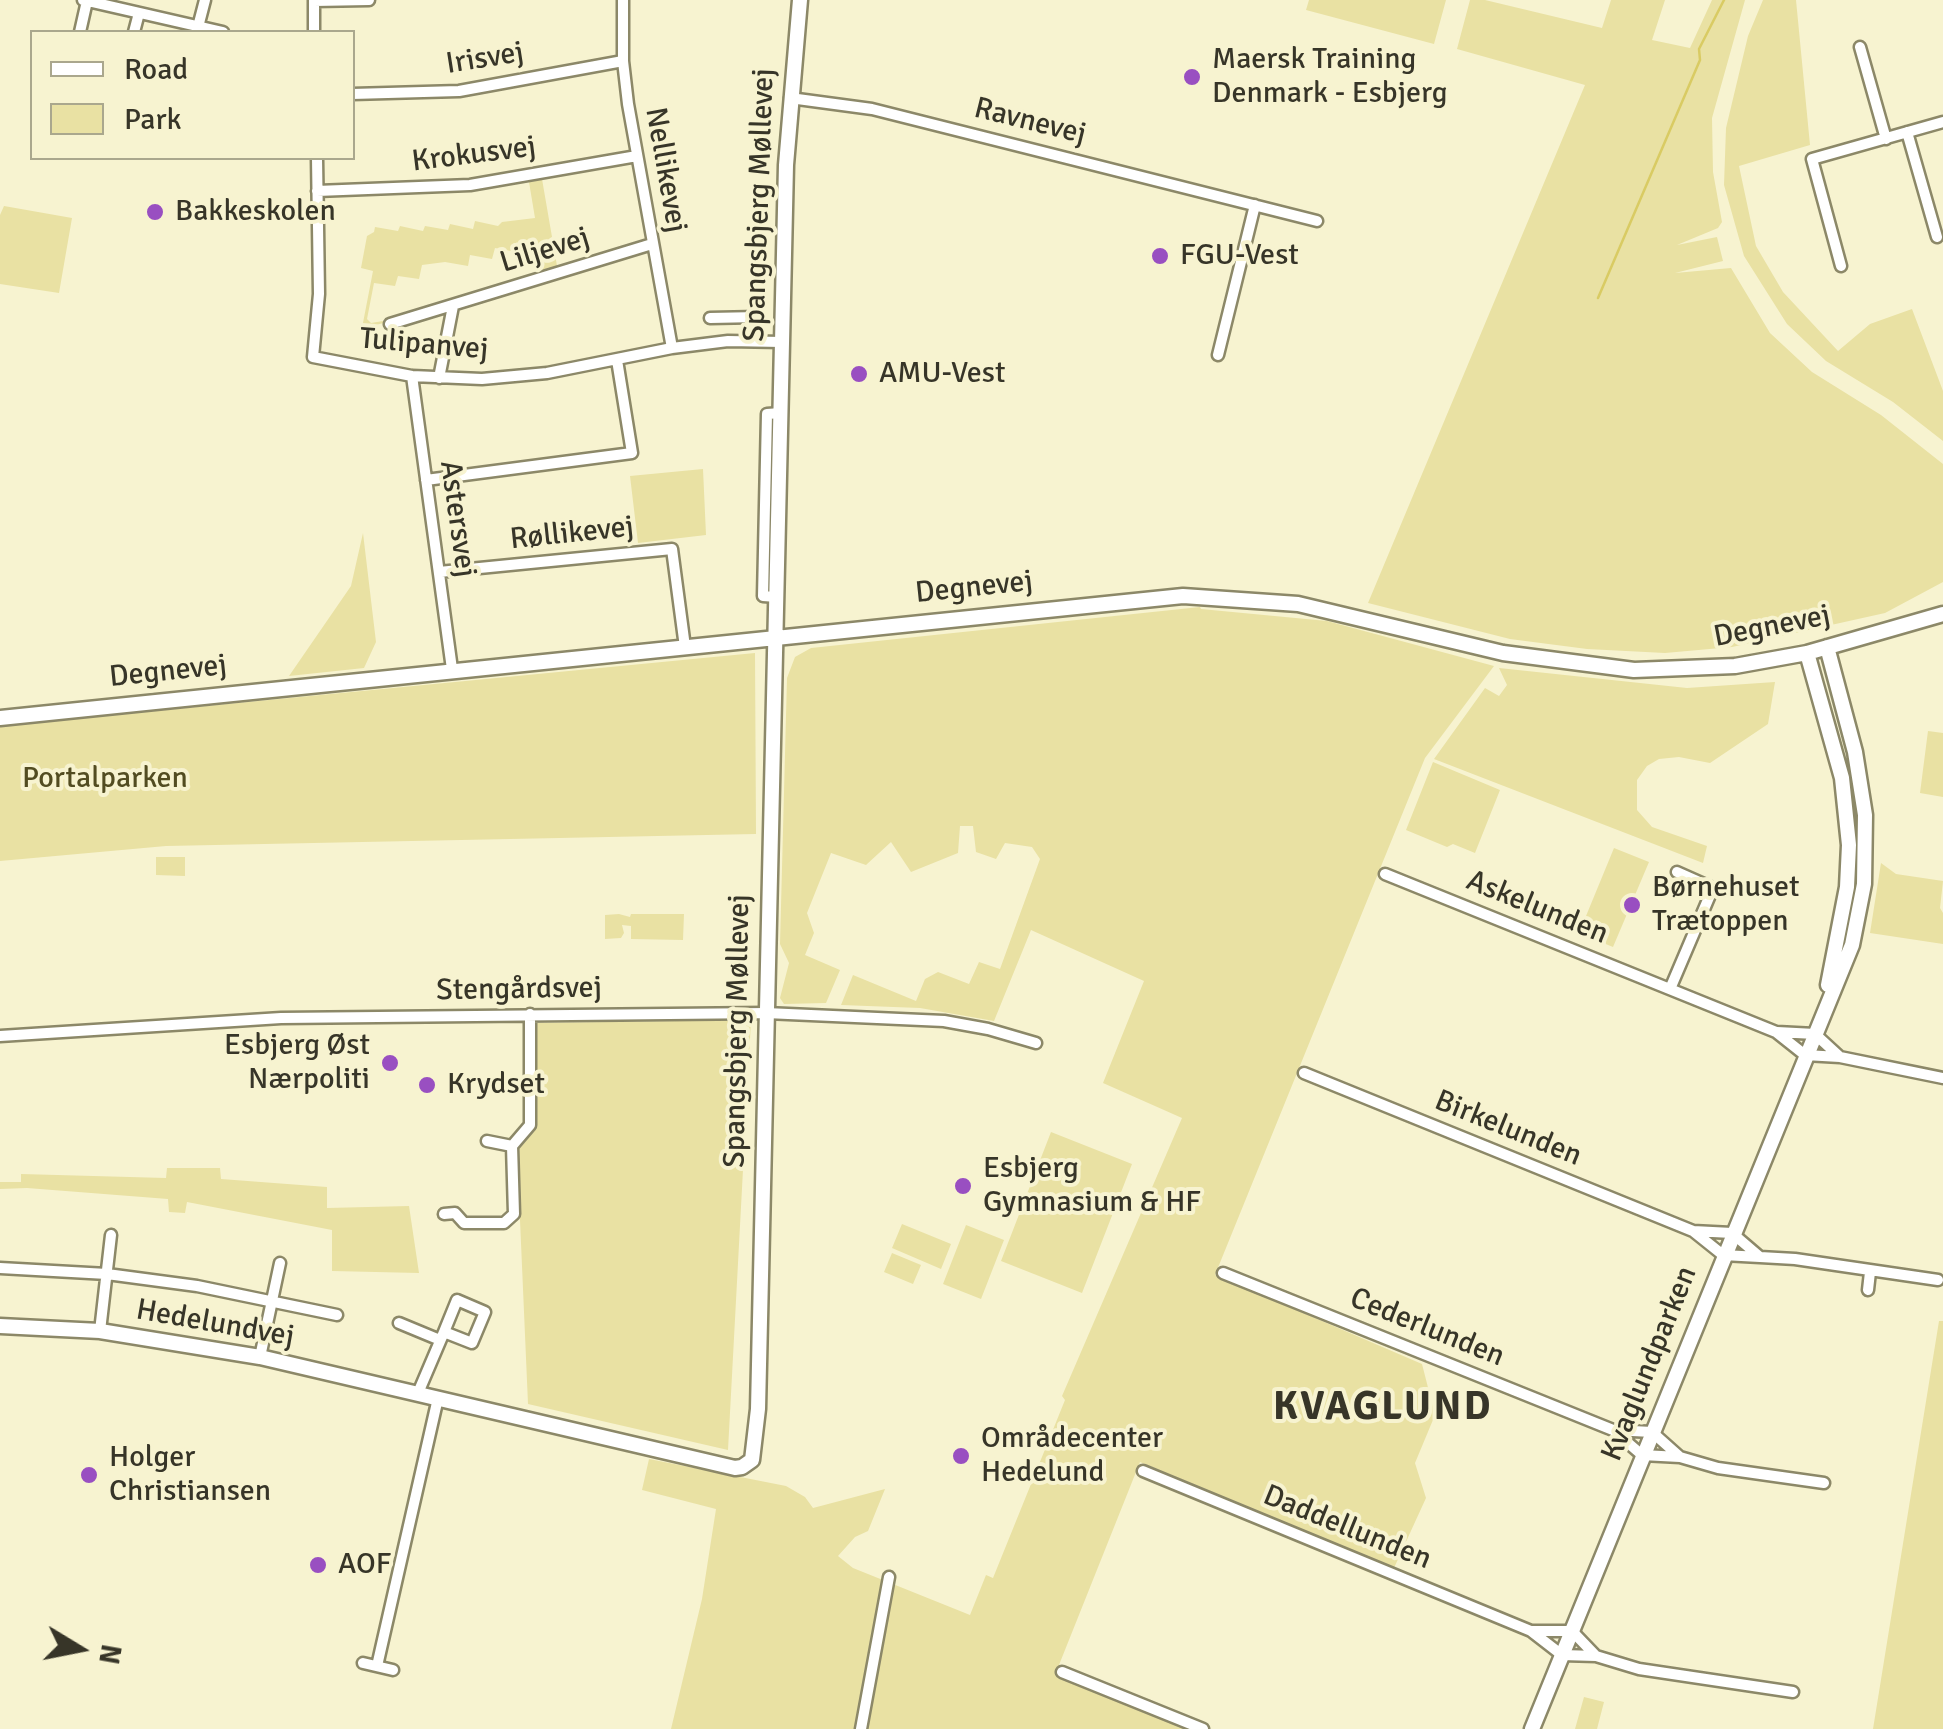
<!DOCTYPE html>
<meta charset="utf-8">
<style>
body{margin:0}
#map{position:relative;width:1943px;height:1729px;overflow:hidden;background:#f7f3d0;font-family:Signika,sans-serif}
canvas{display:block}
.legend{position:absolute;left:30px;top:30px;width:325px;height:130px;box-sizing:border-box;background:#f7f3d0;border:2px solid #aaa78d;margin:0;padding:12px 18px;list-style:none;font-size:30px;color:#373528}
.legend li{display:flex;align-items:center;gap:20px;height:50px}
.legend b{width:50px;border:2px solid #aaa78d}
.north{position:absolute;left:30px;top:1599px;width:100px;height:100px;-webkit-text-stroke:8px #f7f3d0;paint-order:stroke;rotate:100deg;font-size:28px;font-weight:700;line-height:40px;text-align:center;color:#373528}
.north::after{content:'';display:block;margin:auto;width:35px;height:45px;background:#373528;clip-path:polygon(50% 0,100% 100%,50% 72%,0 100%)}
</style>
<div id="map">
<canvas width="1943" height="1729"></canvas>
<ul class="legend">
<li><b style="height:12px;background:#fff"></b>Road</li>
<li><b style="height:28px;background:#e9e1a3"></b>Park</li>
</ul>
<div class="north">N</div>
</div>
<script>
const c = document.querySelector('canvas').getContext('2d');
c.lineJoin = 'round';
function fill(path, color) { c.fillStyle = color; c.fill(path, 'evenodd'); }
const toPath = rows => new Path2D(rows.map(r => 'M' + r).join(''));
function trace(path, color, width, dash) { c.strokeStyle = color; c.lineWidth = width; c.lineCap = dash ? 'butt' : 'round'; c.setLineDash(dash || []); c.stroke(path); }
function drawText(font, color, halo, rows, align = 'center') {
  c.font = font + ' Signika,sans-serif'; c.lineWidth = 8; c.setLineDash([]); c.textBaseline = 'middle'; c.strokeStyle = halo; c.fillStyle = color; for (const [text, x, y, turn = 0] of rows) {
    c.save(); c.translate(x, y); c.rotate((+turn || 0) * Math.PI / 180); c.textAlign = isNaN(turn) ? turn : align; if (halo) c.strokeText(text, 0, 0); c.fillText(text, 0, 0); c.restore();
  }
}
fill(toPath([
 [1309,0,1446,0,1434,44,1306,10],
 [1470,0,1485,0,1602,28,1611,0,1665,0,1652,40,1690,48,1712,0,1745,0,1712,118,1713,172,1722,222,1718,228,1677,245,1717,237,1723,261,1675,273,1731,268,1770,333,1812,372,1881,415,1943,464,1943,582,1885,613,1732,647,1665,653,1587,649,1510,639,1368,603,1585,85,1457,49],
 [1763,0,1796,0,1810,145,1739,166,1756,246,1783,292,1838,351,1870,324,1912,309,1943,391,1943,441,1893,402,1826,361,1787,324,1744,256,1724,185,1726,128,1748,36],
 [542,179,557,266,539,272,544,246,519,241,516,252,495,248,492,259,470,255,468,266,445,262,422,265,419,279,398,276,395,286,374,283,367,319,371,323,383,321,384,323,362,328,373,271,361,268,367,236,374,232,375,227,398,231,400,226,423,231,425,226,448,230,450,224,473,229,475,221,498,226,502,222,535,218,529,182],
 [4,206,72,218,59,293,0,284,0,215],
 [703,469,706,535,638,543,630,476],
 [363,533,376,642,364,668,289,676,351,586],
 [1200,607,1201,609,1327,621,1494,666,1425,758,1215,1275,1422,1364,1435,1415,1415,1463,1426,1498,1394,1568,1140,1462,1055,1675,1186,1729,671,1729,702,1599,716,1509,642,1490,649,1459,786,1486,805,1497,813,1508,885,1489,868,1531,855,1537,838,1556,853,1568,970,1615,986,1575,993,1578,1065,1400,1062,1396,1182,1118,1103,1083,1144,981,1031,930,994,1021,920,1008,841,1005,853,975,916,1001,925,979,938,972,969,984,979,962,1000,969,1040,859,1032,847,1005,843,996,859,976,852,973,826,960,826,958,853,911,872,891,842,866,865,831,853,807,913,814,933,805,955,840,970,826,1003,784,1004,780,998,789,963,780,944,787,678,795,657,811,648],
 [755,653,756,834,166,846,0,861,0,726],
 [1499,668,1687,688,1775,682,1768,724,1710,763,1679,757,1659,759,1647,766,1637,780,1637,810,1652,827,1707,846,1703,863,1434,759,1485,688,1499,696,1507,685],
 [1928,731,1943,733,1943,797,1920,793],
 [1433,762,1500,790,1475,853,1453,844,1447,847,1406,830],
 [1614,848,1649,862,1613,947,1579,933],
 [156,857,185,857,185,876,156,875],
 [1881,863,1896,874,1943,881,1940,908,1943,913,1943,944,1870,933],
 [619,914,630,917,631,914,684,914,683,940,631,939,631,926,622,925,624,933,621,938,605,939,605,915],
 [751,1020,728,1450,528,1404,517,1151,536,1129,534,1023],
 [1051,1132,1132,1164,1082,1293,1001,1261],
 [167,1168,220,1168,221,1179,327,1187,327,1208,409,1206,419,1273,332,1271,332,1230,187,1202,185,1213,169,1212,168,1199,27,1188,0,1189,0,1182,21,1182,21,1174,166,1178],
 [902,1224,951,1244,941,1269,892,1248],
 [966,1225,1004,1240,981,1299,943,1284],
 [892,1253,921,1265,913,1284,884,1272],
 [1939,1321,1943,1321,1943,1729,1873,1729],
 [1584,1697,1604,1702,1597,1729,1575,1729]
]), '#e9e1a3');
trace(toPath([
 [1598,298,1700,60,1699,49,1724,0]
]), '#d9cb63', 2.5);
const street = toPath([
 [83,0,223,32],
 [623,0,623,61,628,104,672,348],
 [314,1,369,0],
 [198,27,205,0],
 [80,32,87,1],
 [134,32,139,13],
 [314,32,314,0],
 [1860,47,1886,139],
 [352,94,459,91,623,61],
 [790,98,872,109,1317,221],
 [1907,132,1937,237],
 [317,158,319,294,313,357,412,376,482,379,547,373,672,348,728,341,782,342],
 [317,191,470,185,637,156],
 [1841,266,1812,159,1943,122],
 [710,318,758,317],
 [390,324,652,244],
 [1218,355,1255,205],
 [412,376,452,669],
 [439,378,453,306],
 [426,480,632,453,617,360],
 [439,572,672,549,685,647],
 [777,597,763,596,767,414,781,413],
 [1385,874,1776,1032,1805,1055,1840,1057,1943,1078],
 [1670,989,1713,888,1677,872],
 [1777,1032,1815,1034,1840,1057],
 [0,1036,281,1018,766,1013,944,1021,988,1029,1036,1043],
 [1304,1073,1693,1231],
 [487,1141,512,1146],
 [444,1214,455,1213,464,1223,504,1223,514,1214,512,1146,530,1125,530,1014],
 [1693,1231,1732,1233,1760,1257,1723,1255,1693,1231],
 [1760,1257,1795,1259,1938,1280],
 [0,1268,107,1274,197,1286,337,1315],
 [1223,1273,1613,1430],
 [1868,1290,1870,1272],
 [399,1323,440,1340],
 [100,1331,111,1235],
 [260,1357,280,1263],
 [418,1393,444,1332,457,1300,485,1312,472,1343,444,1332],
 [1680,1457,1652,1432,1613,1430,1642,1455,1680,1457,1718,1468,1824,1483],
 [1143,1471,1531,1631],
 [1531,1631,1572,1631,1596,1656,1562,1655,1531,1631],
 [1596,1656,1639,1669,1793,1692],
 [363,1663,393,1670],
 [377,1666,438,1398],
 [1062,1672,1203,1729],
 [861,1729,889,1577]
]);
const secondary = toPath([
 [1807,653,1842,778,1849,845,1847,887,1828,985],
 [0,718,1183,596,1298,604,1503,653,1634,670,1735,666,1807,653,1943,614],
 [0,1326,100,1331,260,1357,735,1468,742,1467,752,1460,758,1409,786,165,800,0],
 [1532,1729,1852,945,1864,884,1865,815,1855,752,1827,647]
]);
trace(street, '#8c8868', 15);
trace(secondary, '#8c8868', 19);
trace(street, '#fff', 10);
trace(secondary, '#fff', 14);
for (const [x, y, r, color] of [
 [1192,77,10,"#994fc1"],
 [155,212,10,"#994fc1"],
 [1160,256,10,"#994fc1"],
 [859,374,10,"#994fc1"],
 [1632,905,10,"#994fc1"],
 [390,1063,10,"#994fc1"],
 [427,1085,10,"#994fc1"],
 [963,1186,10,"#994fc1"],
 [961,1456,10,"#994fc1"],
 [89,1475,10,"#994fc1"],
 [318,1565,10,"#994fc1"]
]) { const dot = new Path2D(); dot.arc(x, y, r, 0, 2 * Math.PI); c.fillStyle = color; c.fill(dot); trace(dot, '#f7f3d0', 4); }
drawText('30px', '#373528', '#f7f3d0', [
 ["Irisvej",485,59,-9],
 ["Ravnevej",1030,122,14],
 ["Krokusvej",474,155,-7],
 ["Nellikevej",665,170,80],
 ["Spangsbjerg Møllevej",760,205,-88],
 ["Liljevej",545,251,-17],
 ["Tulipanvej",424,345,5],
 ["Astersvej",457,519,82],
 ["Røllikevej",572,534,-6],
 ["Degnevej",974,588,-6],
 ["Degnevej",1772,627,-11],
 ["Degnevej",168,672,-6],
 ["Askelunden",1537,908,22],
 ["Stengårdsvej",519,990,-1],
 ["Spangsbjerg Møllevej",738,1031,-89],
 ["Birkelunden",1508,1129,22],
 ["Hedelundvej",215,1324,10],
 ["Cederlunden",1427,1328,22],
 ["Kvaglundparken",1650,1364,-68],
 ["Daddellunden",1347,1528,22]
]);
drawText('30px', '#373528', '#f7f3d0', [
 ["Maersk Training",1212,60],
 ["Denmark - Esbjerg",1212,94],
 ["Bakkeskolen",175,212],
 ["FGU-Vest",1180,256],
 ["AMU-Vest",879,374],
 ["Børnehuset",1652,888],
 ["Trætoppen",1652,922],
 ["Esbjerg Øst",370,1046,"right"],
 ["Nærpoliti",370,1080,"right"],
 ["Krydset",447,1085],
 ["Esbjerg",983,1169],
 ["Gymnasium & HF",983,1203],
 ["Områdecenter",981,1439],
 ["Hedelund",981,1473],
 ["Holger",109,1458],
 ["Christiansen",109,1492],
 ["AOF",338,1565]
], 'left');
drawText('30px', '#524c21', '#f7f3d0', [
 ["Portalparken",105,779]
]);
c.letterSpacing = '2.5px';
drawText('bold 40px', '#373528', '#f7f3d0', [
 ["KVAGLUND",1383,1408]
]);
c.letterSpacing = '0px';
</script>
